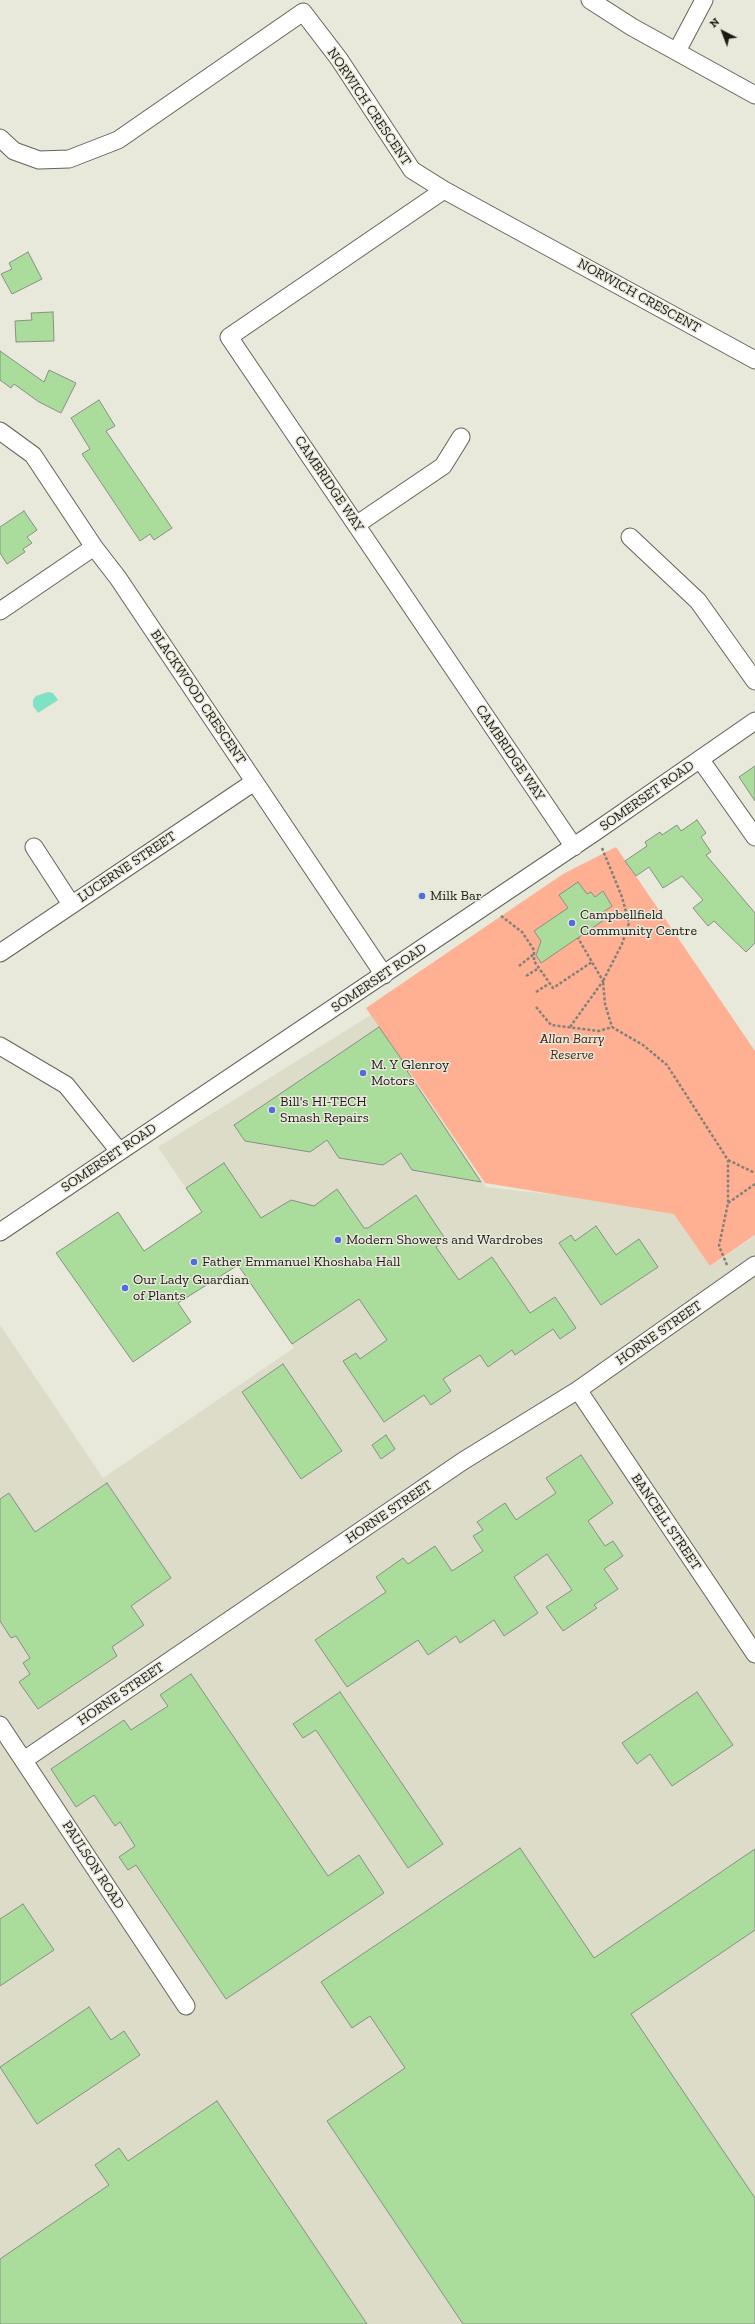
<!DOCTYPE html>
<style>
body{margin:0}
#map{position:relative;width:755px;height:2324px;overflow:hidden;background:#e8e8db;font-family:"Zilla Slab",serif}
canvas{display:block}
.north{position:absolute;left:703px;top:12px;width:40px;height:40px;-webkit-text-stroke:3px #e8e8db;paint-order:stroke;rotate:318deg;font-size:11px;font-weight:700;line-height:16px;text-align:center;color:#1b1b16}
.north::after{content:'';display:block;margin:auto;width:14px;height:18px;background:#1b1b16;clip-path:polygon(50% 0,100% 100%,50% 72%,0 100%)}
</style>
<div id="map">
<canvas width="755" height="2324"></canvas>
<div class="north">N</div>
</div>
<script>
const c = document.querySelector('canvas').getContext('2d');
c.lineJoin = 'round';
function fill(path, color) { c.fillStyle = color; c.fill(path, 'evenodd'); }
const toPath = rows => new Path2D(rows.map(r => 'M' + r).join(''));
function trace(path, color, width, dash) { c.strokeStyle = color; c.lineWidth = width; c.lineCap = dash ? 'butt' : 'round'; c.setLineDash(dash || []); c.stroke(path); }
function drawText(font, color, halo, rows, align = 'center') {
  c.font = font + ' "Zilla Slab",serif'; c.lineWidth = 3; c.setLineDash([]); c.textBaseline = 'middle'; c.strokeStyle = halo; c.fillStyle = color; for (const [text, x, y, turn = 0] of rows) {
    c.save(); c.translate(x, y); c.rotate((+turn || 0) * Math.PI / 180); c.textAlign = isNaN(turn) ? turn : align; if (halo) c.strokeText(text, 0, 0); c.fillText(text, 0, 0); c.restore();
  }
}
fill(toPath([
 [371,1015,486,1187,679,1209,711,1266,755,1236,755,2324,0,2324,0,1325,103,1478,294,1348,158,1147]
]), '#dddcc8');
fill(toPath([
 [616,847,755,1051,755,1235,710,1266,674,1214,485,1183,366,1008,563,874]
]), '#ffb093');
fill(toPath([
 [48,692,53,693,58,700,38,713,33,706,33,700,36,696]
]), '#7fe2c4');
const building = toPath([
 [28,252,42,279,12,294,1,274,12,269,9,263,28,252],
 [53,312,54,341,16,342,15,321,32,320,31,313,53,312],
 [0,351,44,382,49,370,76,383,61,413,39,402,14,384,11,388,0,380,0,351],
 [99,400,115,426,106,431,172,528,154,540,150,534,140,541,82,454,90,449,71,418,99,400],
 [24,511,37,530,27,537,32,543,23,549,25,552,7,564,0,553,0,527,24,511],
 [755,766,755,801,739,777,755,766],
 [697,820,706,833,701,837,711,852,706,855,755,913,755,943,746,952,714,921,708,926,693,908,703,900,682,876,663,888,649,867,636,876,625,861,647,846,645,842,660,832,662,835,677,825,681,831,697,820],
 [578,882,587,894,591,892,595,897,603,891,612,906,600,914,604,920,541,963,536,955,541,941,534,931,568,908,559,895,578,882],
 [379,1027,409,1070,407,1071,481,1182,412,1170,401,1153,383,1165,339,1158,327,1140,310,1152,245,1141,234,1125,379,1027],
 [224,1163,261,1218,291,1200,314,1206,337,1189,364,1228,368,1228,416,1195,446,1240,436,1247,459,1280,492,1257,530,1313,555,1297,576,1328,560,1339,553,1329,515,1355,512,1350,488,1367,480,1355,443,1379,451,1391,431,1405,424,1395,384,1422,343,1361,356,1353,360,1359,387,1340,359,1299,292,1344,238,1265,178,1303,191,1322,133,1362,56,1253,118,1212,144,1251,202,1212,186,1188,224,1163],
 [596,1226,616,1255,639,1239,658,1267,601,1305,559,1243,571,1235,575,1241,596,1226],
 [283,1364,342,1451,301,1479,242,1392,283,1364],
 [386,1435,395,1449,381,1459,372,1445,386,1435],
 [581,1455,613,1503,588,1521,605,1546,613,1541,623,1556,604,1569,618,1589,594,1605,597,1608,563,1631,546,1607,572,1590,547,1554,514,1577,538,1613,504,1636,494,1620,460,1643,456,1636,428,1655,418,1640,347,1687,315,1640,386,1592,376,1577,403,1558,408,1564,435,1546,452,1571,483,1551,473,1536,483,1530,477,1522,505,1503,516,1520,556,1493,546,1478,581,1455],
 [107,1483,171,1578,131,1606,144,1625,112,1647,117,1656,38,1709,19,1682,30,1674,23,1663,30,1658,16,1636,11,1638,0,1621,0,1499,9,1493,35,1532,107,1483],
 [191,1674,328,1876,359,1855,384,1893,226,1999,136,1865,128,1870,119,1857,135,1846,120,1822,115,1826,94,1795,76,1807,51,1769,124,1720,131,1730,168,1706,160,1695,191,1674],
 [340,1692,443,1844,408,1868,316,1730,303,1738,293,1724,340,1692],
 [697,1692,733,1745,672,1786,650,1754,637,1764,622,1743,697,1692],
 [520,1848,594,1958,755,1849,755,1930,631,2014,755,2198,755,2324,463,2324,327,2121,405,2068,370,2016,352,2028,321,1982,520,1848],
 [23,1904,54,1950,0,1986,0,1919,23,1904],
 [89,2007,111,2040,124,2031,140,2055,37,2124,0,2067,89,2007],
 [217,2101,367,2324,0,2324,0,2259,109,2185,95,2165,119,2148,128,2161,217,2101]
]);
fill(building, '#aadd9c');
trace(building, '#888f86', 1);
const street = toPath([
 [590,0,632,27,755,95],
 [677,51,704,0],
 [0,138,14,151,39,160,69,159,118,140,303,12,339,59,412,170,444,190,755,360],
 [444,190,229,337,574,847],
 [0,431,33,455,94,547,118,578,384,975],
 [356,525,443,466,461,437],
 [630,537,698,601,755,681],
 [0,611,94,547],
 [700,759,755,837],
 [34,847,71,904],
 [0,953,254,782],
 [0,1046,66,1085,119,1151],
 [0,1232,595,832,755,721],
 [578,1390,755,1654],
 [0,1725,186,2006],
 [24,1760,463,1461,578,1390,755,1265]
]);
trace(street, '#636358', 19);
trace(toPath([
 [602,848,622,897,629,923,622,944,603,981,605,1004,612,1027],
 [501,916,522,932,534,950,534,961,553,988,592,962],
 [519,966,534,954],
 [526,976,539,968],
 [536,992,550,983],
 [536,1007,551,1025,599,1031,612,1027,643,1045,667,1065,728,1160,728,1203,719,1246,727,1265],
 [570,1027,603,981,578,938],
 [728,1160,755,1173],
 [728,1203,755,1184]
]), '#828279', 2.5, [3, 2]);
trace(street, '#fff', 17);
for (const [x, y, r, color] of [
 [422,896,4,"#516ce1"],
 [572,923,4,"#516ce1"],
 [363,1073,4,"#516ce1"],
 [272,1110,4,"#516ce1"],
 [338,1240,4,"#516ce1"],
 [194,1262,4,"#516ce1"],
 [125,1288,4,"#516ce1"]
]) { const dot = new Path2D(); dot.arc(x, y, r, 0, 2 * Math.PI); c.fillStyle = color; c.fill(dot); trace(dot, '#e8e8db', 1.5); }
drawText('14px', '#1b1b16', '#e8e8db', [
 ["NORWICH CRESCENT",369,107,56],
 ["NORWICH CRESCENT",639,296,29],
 ["CAMBRIDGE WAY",329,484,56],
 ["BLACKWOOD CRESCENT",198,697,56],
 ["CAMBRIDGE WAY",510,753,56],
 ["SOMERSET ROAD",647,796,-35],
 ["LUCERNE STREET",127,867,-34],
 ["SOMERSET ROAD",379,978,-34],
 ["SOMERSET ROAD",109,1158,-34],
 ["HORNE STREET",659,1333,-35],
 ["HORNE STREET",389,1512,-34],
 ["BANCELL STREET",666,1522,56],
 ["HORNE STREET",121,1694,-34],
 ["PAULSON ROAD",93,1865,57]
]);
drawText('14px', '#1b1b16', '#e8e8db', [
 ["Milk Bar",430,896],
 ["Campbellfield",580,915],
 ["Community Centre",580,931],
 ["M. Y Glenroy",371,1065],
 ["Motors",371,1081],
 ["Bill's HI-TECH",280,1102],
 ["Smash Repairs",280,1118],
 ["Modern Showers and Wardrobes",346,1240],
 ["Father Emmanuel Khoshaba Hall",202,1262],
 ["Our Lady Guardian",133,1280],
 ["of Plants",133,1296]
], 'left');
drawText('italic 14px', '#4f1e0a', '#e8e8db', [
 ["Allan Barry",572,1039],
 ["Reserve",572,1055]
]);
</script>
